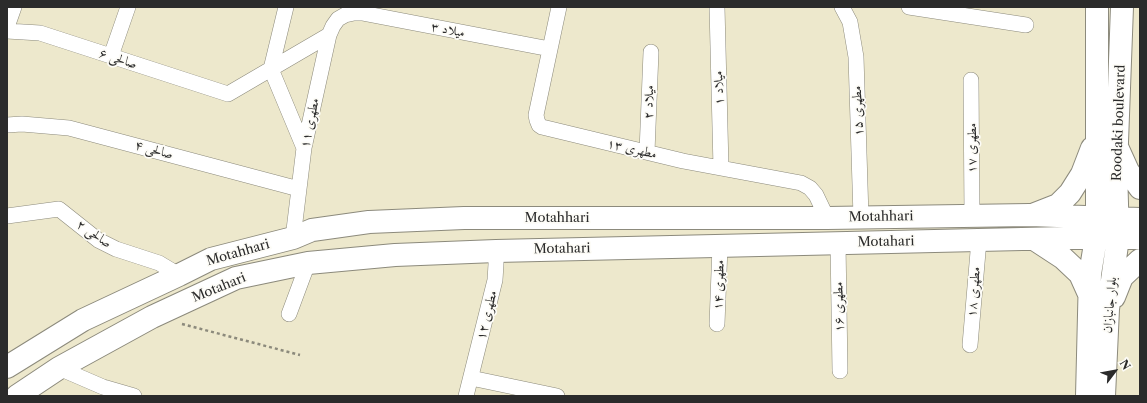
<!DOCTYPE html>
<meta charset="utf-8">
<style>
body{margin:0}
#map{position:relative;width:1147px;height:403px;overflow:hidden;background:#ede8cc;font-family:"Libre Caslon Text",serif}
canvas{display:block}
.frame{position:absolute;inset:0;border:8px solid #2b2b2b;pointer-events:none}
.north{position:absolute;left:1095px;top:351px;width:40px;height:40px;-webkit-text-stroke:3px #fdfcf7;paint-order:stroke;rotate:58deg;font-size:11px;font-weight:700;line-height:16px;text-align:center;color:#2b2b2b}
.north::after{content:'';display:block;margin:auto;width:14px;height:18px;background:#2b2b2b;clip-path:polygon(50% 0,100% 100%,50% 72%,0 100%)}
</style>
<div id="map">
<canvas width="1147" height="403"></canvas>
<div class="frame"></div>
<div class="north">N</div>
</div>
<script>
const c = document.querySelector('canvas').getContext('2d');
c.lineJoin = 'round';
const toPath = rows => new Path2D(rows.map(r => 'M' + r).join(''));
function trace(path, color, width, dash) { c.strokeStyle = color; c.lineWidth = width; c.lineCap = dash ? 'butt' : 'round'; c.setLineDash(dash || []); c.stroke(path); }
function drawText(font, color, halo, rows, align = 'center') {
  c.font = font + ' "Libre Caslon Text",Amiri,serif'; c.lineWidth = 3.5; c.setLineDash([]); c.textBaseline = 'middle'; c.strokeStyle = halo; c.fillStyle = color; for (const [text, x, y, turn = 0] of rows) {
    c.save(); c.translate(x, y); c.rotate((+turn || 0) * Math.PI / 180); c.textAlign = isNaN(turn) ? turn : align; if (halo) c.strokeText(text, 0, 0); c.fillText(text, 0, 0); c.restore();
  }
}
const street = toPath([
 [286,7,271,69,304,148],
 [559,7,536,115,537,120,539,125,542,127,683,161,801,183,810,188,816,195,827,218],
 [717,7,721,168],
 [842,7,850,22,856,57,861,217],
 [909,7,1026,25],
 [7,27,14,7],
 [7,31,40,33,228,94,329,35],
 [111,56,128,7],
 [971,80,972,216],
 [7,125,22,124,69,128,299,189],
 [647,152,651,52],
 [7,216,59,209,98,240,116,249,159,263,179,275],
 [293,238,304,148,329,35,333,26,338,19,345,15,354,13,362,13,550,49],
 [838,243,840,371],
 [289,314,308,263],
 [717,324,720,246],
 [970,345,979,240],
 [59,368,103,387,134,396],
 [471,378,557,396],
 [466,396,495,280,496,264,496,251]
]);
const secondary = toPath([
 [1118,149,1128,171,1140,188],
 [1035,214,1058,205,1070,193,1082,174,1092,148],
 [1034,239,1063,258,1080,274,1089,294],
 [1114,297,1122,277,1140,260],
 [7,367,83,320,179,275,211,259,293,238,312,230,369,222,464,218,827,218,1030,215,1140,219],
 [17,396,59,368,152,317,236,278,308,263,395,255,496,251,1066,238,1140,238],
 [1087,396,1090,274,1096,238,1097,217,1097,7],
 [1104,396,1108,309,1118,238,1116,169,1122,7]
]);
trace(street, '#8c8a7c', 16);
trace(secondary, '#8c8a7c', 24);
trace(toPath([
 [182,324,300,355]
]), '#8c8a7c', 2.5, [3, 3]);
trace(street, '#fff', 15);
trace(secondary, '#fff', 22);
drawText('13px', '#2b2b2b', '#fdfcf7', [
 ["میلاد ۳",448,30,11],
 ["صالحی ۶",118,59,18],
 ["میلاد ۱",719,88,-92],
 ["میلاد ۲",649,102,-88],
 ["مطهری ۱۵",858,111,-92],
 ["مطهری ۱۱",310,123,-78],
 ["Roodaki boulevard",1119,123,-88],
 ["مطهری ۱۷",972,148,-90],
 ["مطهری ۱۳",632,149,13],
 ["صالحی ۴",154,150,15],
 ["Motahhari",881,217,-1],
 ["Motahhari",557,218],
 ["صالحی ۲",94,234,34],
 ["Motahari",886,242,-1],
 ["Motahari",562,249,-1],
 ["Motahhari",238,253,-16],
 ["مطهری ۱۴",719,285,-88],
 ["Motahari",219,288,-22],
 ["مطهری ۱۸",974,292,-85],
 ["بلوار جانبازان",1110,305,-85],
 ["مطهری ۱۶",839,307,-91],
 ["مطهری ۱۲",487,315,-76]
]);
</script>
